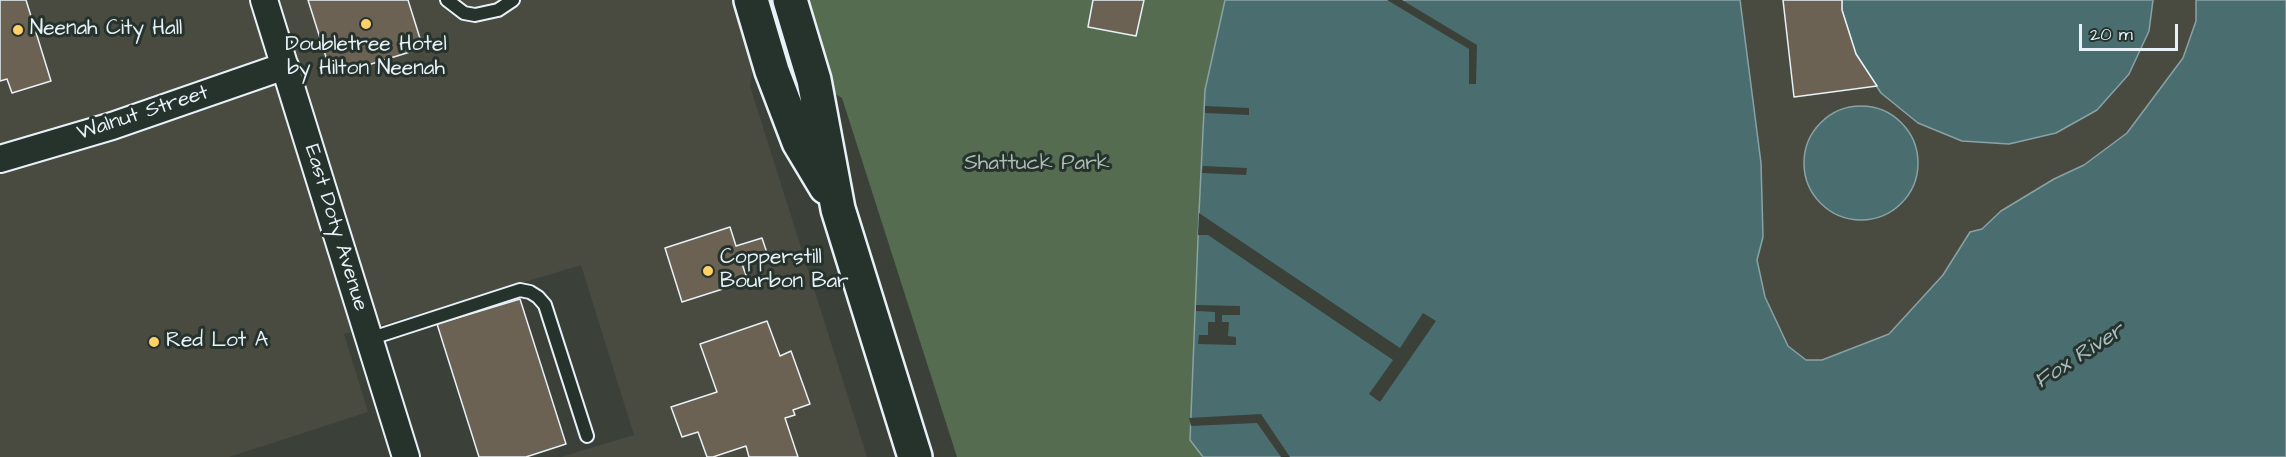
<!DOCTYPE html>
<style>
body{margin:0}
#map{position:relative;width:2286px;height:457px;overflow:hidden;background:#3b4139;font-family:"Architects Daughter",sans-serif}
canvas{display:block}
.scale{position:absolute;left:2079px;top:24px;width:99px;height:27px;box-sizing:border-box;border:3px solid #e8f1f8;border-top:0;padding-left:8px;font-size:18px;line-height:21px;white-space:nowrap;color:#e8f1f8;-webkit-text-stroke:4px #26332d;paint-order:stroke}
</style>
<div id="map">
<canvas width="2286" height="457"></canvas>
<div class="scale">20 m</div>
</div>
<script>
const c = document.querySelector('canvas').getContext('2d');
c.lineJoin = 'round';
function fill(path, color) { c.fillStyle = color; c.fill(path, 'evenodd'); }
const toPath = rows => new Path2D(rows.map(r => 'M' + r).join(''));
function trace(path, color, width, dash) { c.strokeStyle = color; c.lineWidth = width; c.lineCap = dash ? 'butt' : 'round'; c.setLineDash(dash || []); c.stroke(path); }
function drawText(font, color, halo, rows, align = 'center') {
  c.font = font + ' "Architects Daughter",sans-serif'; c.lineWidth = 6; c.setLineDash([]); c.textBaseline = 'middle'; c.strokeStyle = halo; c.fillStyle = color; for (const [text, x, y, turn = 0] of rows) {
    c.save(); c.translate(x, y); c.rotate((+turn || 0) * Math.PI / 180); c.textAlign = isNaN(turn) ? turn : align; if (halo) c.strokeText(text, 0, 0); c.fillText(text, 0, 0); c.restore();
  }
}
fill(toPath([
 [0,0,739,0,754,59,750,86,867,457,561,457,634,435,581,265,392,322,344,334,368,412,229,457,0,457],
 [1740,0,2196,0,2196,21,2183,58,2127,133,2084,165,2054,179,2001,211,1982,229,1970,232,1943,275,1889,334,1822,360,1806,360,1788,346,1765,297,1757,260,1763,237,1761,163]
]), '#494b41');
fill(toPath([
 [808,0,1225,0,1205,90,1199,213,1190,440,1203,457,957,457,842,98,832,92]
]), '#556c51');
const water = toPath([
 [1225,0,1740,0,1761,163,1763,237,1757,260,1765,297,1788,346,1806,360,1822,360,1889,334,1943,275,1970,232,1982,229,2001,211,2054,179,2084,165,2127,133,2183,58,2196,21,2196,0,2286,0,2286,457,1203,457,1190,440,1199,213,1205,90,1225,0],
 [1842,0,2153,0,2149,31,2129,74,2097,110,2056,133,2009,144,1962,141,1918,123,1881,93,1856,54,1842,10,1842,0],
 '1804 163a57 57 0 1 1 114 0a57 57 0 1 1-114 0Z'
]);
fill(water, '#4a6e6f');
trace(water, '#89a2a6', 1.5);
fill(toPath([
 [1387,0,1402,0,1477,45,1476,84,1469,84,1469,49],
 [1205,106,1249,108,1249,115,1205,113],
 [1203,166,1247,168,1246,175,1202,173],
 [1199,213,1400,348,1423,313,1436,321,1380,402,1369,394,1393,360,1208,235,1198,235],
 [1196,305,1240,306,1240,315,1222,315,1222,322,1229,322,1228,336,1236,337,1236,345,1198,344,1199,335,1208,335,1208,322,1215,322,1215,312,1196,311],
 [1261,414,1290,457,1281,457,1257,423,1191,426,1189,418]
]), '#3b4139');
const building = toPath([
 [0,0,26,0,51,81,12,93,7,79,0,81,0,0],
 [308,0,408,0,423,48,332,76,308,0],
 [1093,0,1144,0,1136,36,1088,27,1093,0],
 [1783,0,1842,0,1842,10,1856,54,1877,86,1794,97,1783,0],
 [730,227,736,246,762,238,767,253,741,261,748,281,682,302,665,248,730,227],
 [520,299,566,444,526,457,479,457,437,324,520,299],
 [767,321,780,356,791,351,810,404,793,410,795,415,785,418,798,457,749,457,746,446,713,457,707,457,698,432,682,437,671,407,717,392,700,344,767,321]
]);
fill(building, '#6b6254');
trace(building, '#e8f1f8', 1.5);
const service = toPath([
 [447,0,464,13,475,15,498,10,513,0],
 [369,339,520,290,530,292,538,297,545,305,587,436]
]);
const minor = toPath([
 [264,0,406,457],
 [0,159,112,126,285,66]
]);
const secondary = toPath([
 [751,0,772,71,799,142,826,187],
 [790,0,814,80,838,209,915,457]
]);
trace(service, '#e8f1f8', 16);
trace(minor, '#e8f1f8', 30);
trace(secondary, '#e8f1f8', 38);
trace(service, '#26332d', 12);
trace(minor, '#26332d', 26);
trace(secondary, '#26332d', 33);
for (const [x, y, r, color] of [
 [366,24,6,"#ffd166"],
 [18,30,6,"#ffd166"],
 [708,271,6,"#ffd166"],
 [154,342,6,"#ffd166"]
]) { const dot = new Path2D(); dot.arc(x, y, r, 0, 2 * Math.PI); c.fillStyle = color; c.fill(dot); trace(dot, '#26332d', 2); }
drawText('21px', '#e8f1f8', '#26332d', [
 ["Neenah City Hall",30,30],
 ["Doubletree Hotel",366,46,"center"],
 ["by Hilton Neenah",366,70,"center"],
 ["Copperstill",720,259],
 ["Bourbon Bar",720,283],
 ["Red Lot A",166,342]
], 'left');
drawText('21px', '#e8f1f8', '#26332d', [
 ["Walnut Street",143,114,-18],
 ["East Doty Avenue",335,228,73]
]);
drawText('21px', '#adbcb5', '#26332d', [
 ["Shattuck Park",1037,165]
]);
drawText('italic 22px', '#a9bdc1', '#26332d', [
 ["Fox River",2080,357,-33]
]);
</script>
